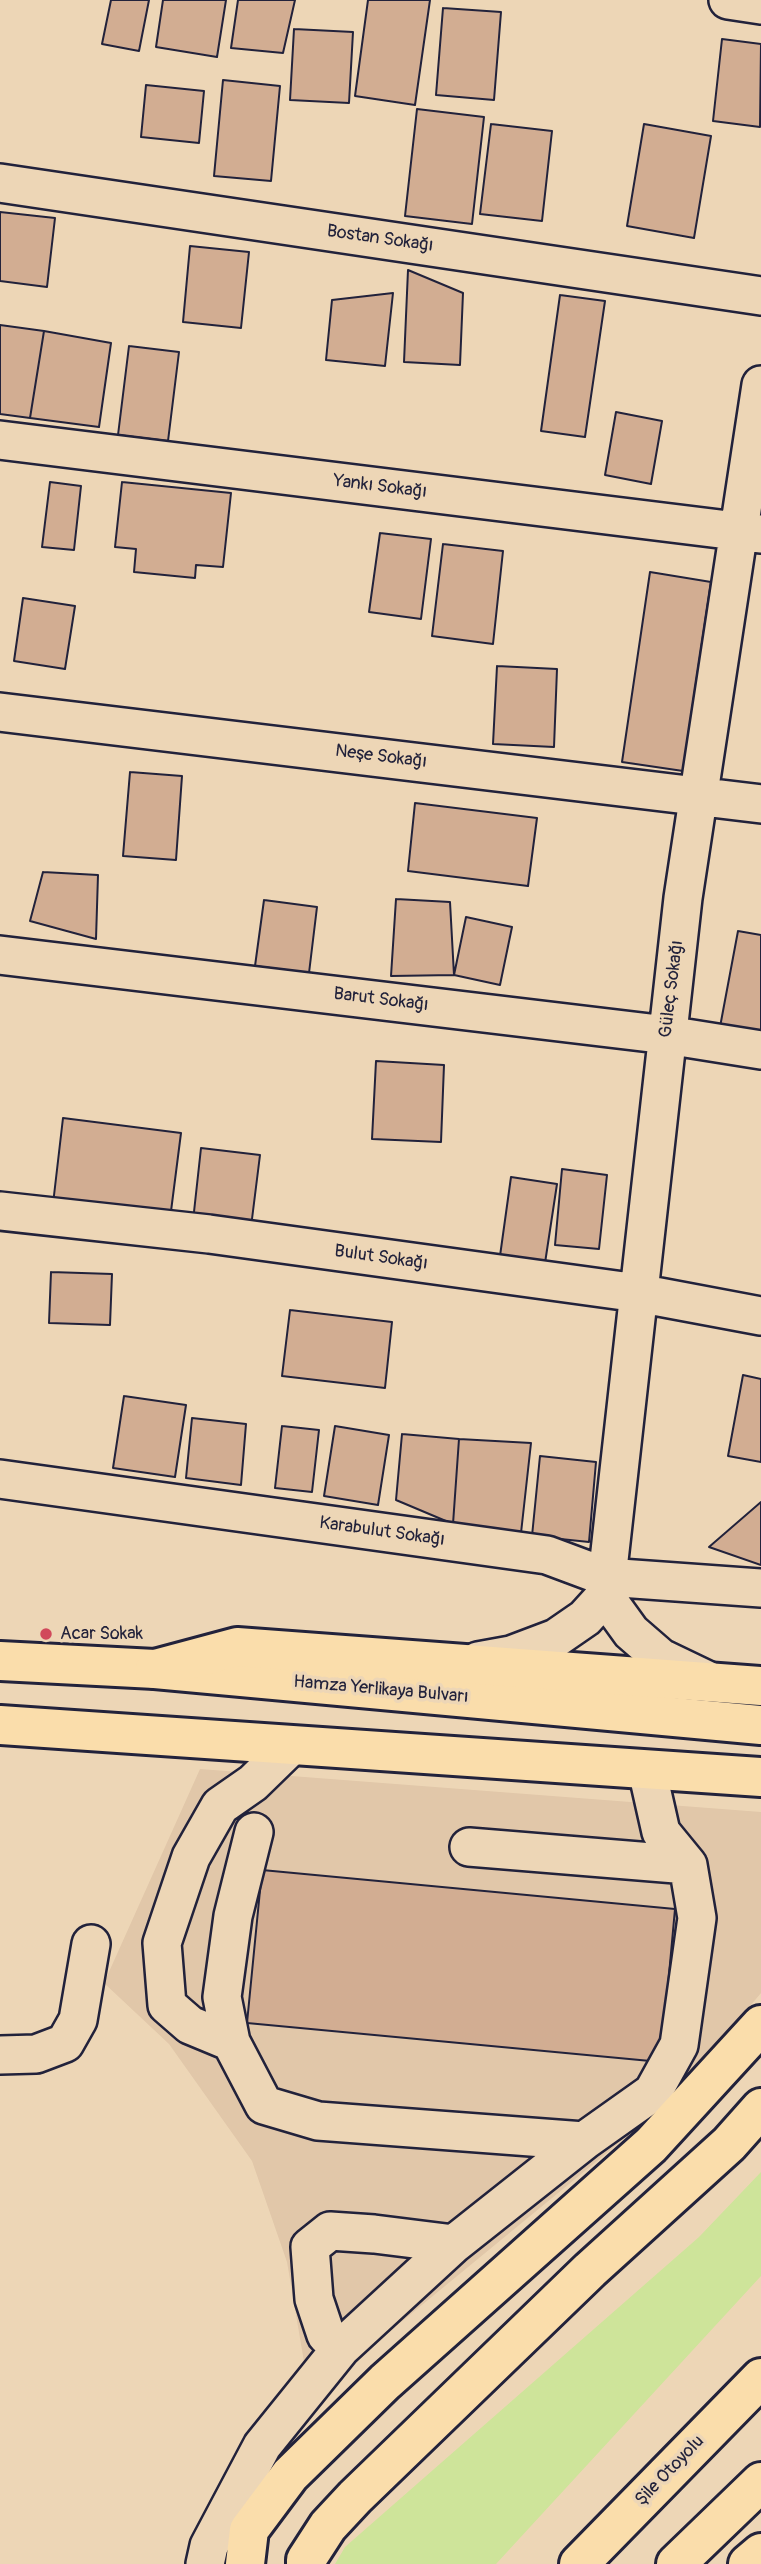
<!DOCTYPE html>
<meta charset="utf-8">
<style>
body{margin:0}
canvas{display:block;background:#edd6b6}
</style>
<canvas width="761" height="2564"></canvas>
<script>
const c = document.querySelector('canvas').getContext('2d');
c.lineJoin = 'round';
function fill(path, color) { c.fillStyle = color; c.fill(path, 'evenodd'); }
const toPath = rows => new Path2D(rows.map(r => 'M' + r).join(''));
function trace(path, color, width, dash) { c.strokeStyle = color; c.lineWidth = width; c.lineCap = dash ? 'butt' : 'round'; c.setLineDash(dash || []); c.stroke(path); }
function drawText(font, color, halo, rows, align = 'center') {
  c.font = font + ' Pangolin,sans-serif'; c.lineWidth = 7; c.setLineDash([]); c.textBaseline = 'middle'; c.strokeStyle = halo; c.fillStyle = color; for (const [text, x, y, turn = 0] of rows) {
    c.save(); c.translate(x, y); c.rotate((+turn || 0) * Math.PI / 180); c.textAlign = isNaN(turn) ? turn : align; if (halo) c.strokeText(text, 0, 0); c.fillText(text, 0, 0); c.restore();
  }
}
fill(toPath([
 [200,1769,761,1812,761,1993,670,2101,310,2397,287,2262,252,2161,169,2044,104,1983]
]), '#e1c7a9');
fill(toPath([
 [761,2172,761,2276,496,2564,335,2564,345,2547,699,2237]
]), '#cee49a');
const building = toPath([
 [111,0,149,0,139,51,102,44,111,0],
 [163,0,226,0,217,57,156,47,163,0],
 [238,0,295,0,283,53,231,48,238,0],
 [368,0,430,0,415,105,355,96,368,0],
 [443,8,501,12,494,100,436,95,443,8],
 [294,29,353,32,349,103,290,100,294,29],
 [722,39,761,44,760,127,713,121,722,39],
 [223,80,280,86,271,181,214,176,223,80],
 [146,85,204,91,199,143,141,137,146,85],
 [417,109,484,117,472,224,405,216,417,109],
 [491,124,552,131,542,221,480,214,491,124],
 [644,124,711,136,694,238,627,226,644,124],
 [0,212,55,218,47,287,0,281,0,212],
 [190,246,249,252,241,328,183,322,190,246],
 [408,270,463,293,460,365,404,362,408,270],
 [393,293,385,366,326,360,332,300,393,293],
 [560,295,605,301,585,437,541,431,560,295],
 [0,325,44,331,30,418,0,414,0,325],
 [44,331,111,343,99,427,30,418,44,331],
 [129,346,179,352,168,441,118,435,129,346],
 [616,412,662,421,651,484,605,475,616,412],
 [50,482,81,486,74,550,42,547,50,482],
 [122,482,231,493,223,567,196,565,195,578,134,572,136,549,115,547,122,482],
 [380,533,431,539,421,619,369,612,380,533],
 [443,544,503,551,493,644,432,636,443,544],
 [650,572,711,582,683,771,622,762,650,572],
 [23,598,75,606,65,669,14,661,23,598],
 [497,666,557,669,554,747,493,744,497,666],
 [130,772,182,776,176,860,123,856,130,772],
 [415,803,537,818,528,886,408,871,415,803],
 [43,872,98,875,96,939,30,921,43,872],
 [396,899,450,902,454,975,391,976,396,899],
 [264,900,317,907,309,973,255,966,264,900],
 [466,917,512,927,500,985,454,975,466,917],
 [738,931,761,935,761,1039,717,1043,738,931],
 [376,1061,444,1065,441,1142,372,1139,376,1061],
 [63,1118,181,1133,170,1219,53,1204,63,1118],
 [201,1148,260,1155,251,1227,193,1221,201,1148],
 [562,1169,607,1175,599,1249,555,1245,562,1169],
 [511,1177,557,1184,545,1263,500,1256,511,1177],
 [51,1272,112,1274,110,1325,49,1323,51,1272],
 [290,1310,392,1322,385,1388,282,1376,290,1310],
 [743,1375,761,1379,761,1462,728,1456,743,1375],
 [124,1396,186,1405,175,1477,113,1468,124,1396],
 [192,1418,246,1424,241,1485,186,1478,192,1418],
 [282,1426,319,1430,312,1492,275,1488,282,1426],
 [335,1426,389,1435,378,1505,324,1496,335,1426],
 [402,1434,459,1439,453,1524,396,1500,402,1434],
 [459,1439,531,1443,521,1533,453,1524,459,1439],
 [540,1456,596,1462,589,1542,532,1536,540,1456],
 [761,1502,761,1565,709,1547,761,1502],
 [262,1870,675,1909,661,2062,247,2023,262,1870]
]);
fill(building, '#d2ad92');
trace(building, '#22223b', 2);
const minor = toPath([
 [728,0,761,5],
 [0,183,761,296],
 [0,440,760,534],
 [0,712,761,804],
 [0,955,667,1035,761,1050],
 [0,1211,209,1234,638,1293,761,1316],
 [0,1479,547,1555,606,1577,761,1588],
 [605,1596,683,898,761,385],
 [478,1661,511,1655,556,1638,585,1618,605,1596,631,1632,661,1658,711,1682],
 [254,1832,233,1916,222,1997,231,2042,264,2105,318,2121,584,2141],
 [469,1847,688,1865],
 [231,2042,190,2025,167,2005,162,1943,191,1857,220,1806,253,1783,291,1746],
 [0,2055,36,2054,65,2043,78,2020,91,1944],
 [341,2348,326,2335,314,2299,310,2247,330,2231,374,2234,454,2244],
 [205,2564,209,2546,262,2446,341,2348,454,2244,584,2141,653,2092,679,2045,697,1918,688,1865,661,1832,647,1770]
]);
const major = toPath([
 [0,1661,155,1669,761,1725],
 [0,1725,761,1777]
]);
const highway = toPath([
 [155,1669,237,1647,761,1686],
 [245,2564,249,2530,290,2475,385,2382,651,2145,761,2025],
 [306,2564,306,2560,328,2526,355,2497,590,2270,729,2144,761,2108],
 [579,2564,761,2378],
 [676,2564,761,2482],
 [748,2564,761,2553]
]);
trace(minor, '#22223b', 42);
trace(major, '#22223b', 44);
trace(highway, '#22223b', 44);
trace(minor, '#edd6b6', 37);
trace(major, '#faddab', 38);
trace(highway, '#faddab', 38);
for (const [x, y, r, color] of [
 [46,1634,7,"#d1495b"]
]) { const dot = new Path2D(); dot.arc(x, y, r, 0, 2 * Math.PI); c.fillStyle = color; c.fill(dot); trace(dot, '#edd6b6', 2.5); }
drawText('18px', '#22223b', '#edd6b6', [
 ["Bostan Sokağı",380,239,8],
 ["Yankı Sokağı",380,487,7],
 ["Neşe Sokağı",381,757,7],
 ["Güleç Sokağı",672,989,-83],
 ["Barut Sokağı",381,1000,7],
 ["Bulut Sokağı",381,1258,8],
 ["Karabulut Sokağı",382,1532,8],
 ["Hamza Yerlikaya Bulvarı",381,1690,5],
 ["Şile Otoyolu",670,2471,-46]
]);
drawText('18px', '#22223b', '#edd6b6', [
 ["Acar Sokak",60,1634]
], 'left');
</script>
